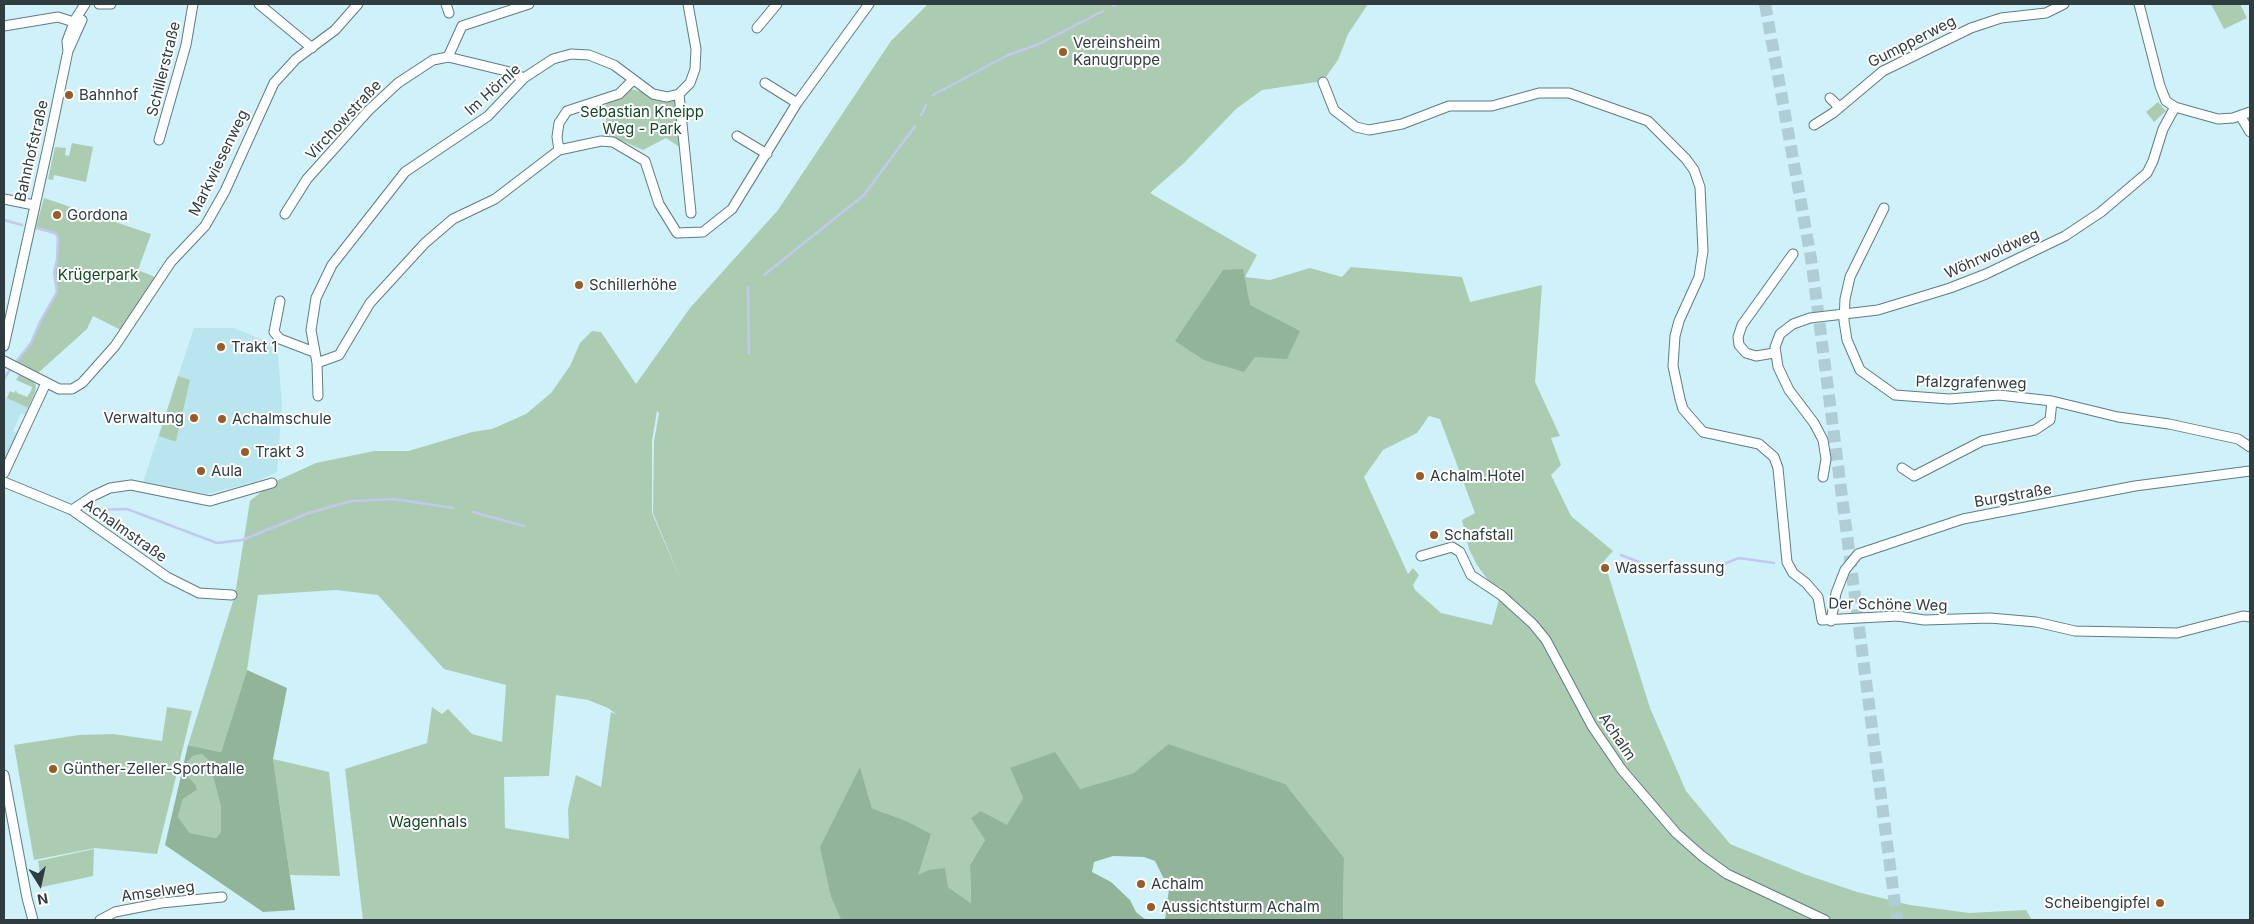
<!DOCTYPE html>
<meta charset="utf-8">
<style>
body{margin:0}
#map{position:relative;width:2254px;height:924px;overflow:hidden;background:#cff1f9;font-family:Inter,sans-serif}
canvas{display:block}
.frame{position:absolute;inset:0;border:5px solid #2f3d40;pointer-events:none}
.north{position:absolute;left:15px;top:859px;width:50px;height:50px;-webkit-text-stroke:4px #fff;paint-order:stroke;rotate:170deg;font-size:14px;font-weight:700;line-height:20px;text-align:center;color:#2f3d40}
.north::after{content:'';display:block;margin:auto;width:18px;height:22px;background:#2f3d40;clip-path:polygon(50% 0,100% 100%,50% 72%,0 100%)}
</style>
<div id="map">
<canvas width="2254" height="924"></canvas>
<div class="frame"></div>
<div class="north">N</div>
</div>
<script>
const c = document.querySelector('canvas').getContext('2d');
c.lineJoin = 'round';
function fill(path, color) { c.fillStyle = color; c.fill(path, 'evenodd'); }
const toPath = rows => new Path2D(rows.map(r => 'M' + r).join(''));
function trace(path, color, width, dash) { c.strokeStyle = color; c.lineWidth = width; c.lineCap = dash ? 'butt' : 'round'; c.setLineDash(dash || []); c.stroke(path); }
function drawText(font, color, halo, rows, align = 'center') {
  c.font = font + ' Inter,sans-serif'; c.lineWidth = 4; c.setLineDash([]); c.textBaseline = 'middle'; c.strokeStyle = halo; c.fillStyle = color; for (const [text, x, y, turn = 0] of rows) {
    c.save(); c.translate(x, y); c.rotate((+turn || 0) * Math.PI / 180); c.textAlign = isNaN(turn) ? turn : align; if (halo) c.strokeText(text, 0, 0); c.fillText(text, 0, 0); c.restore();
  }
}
fill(toPath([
 [194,328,234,328,277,346,282,403,277,472,255,482,207,494,143,482],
 [6,397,28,408,25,415,21,413,13,431,17,433,4,460,4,402]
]), '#b9e5ee');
fill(toPath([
 [928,4,1368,4,1348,34,1338,60,1323,81,1262,90,1236,109,1185,162,1150,193,1257,255,1245,277,1270,280,1310,268,1342,277,1351,267,1462,277,1470,302,1542,285,1535,382,1560,436,1551,438,1561,465,1551,475,1571,516,1613,551,1604,561,1650,708,1686,791,1730,844,1804,874,1857,892,1910,905,1969,913,2026,910,2032,920,1343,920,1344,858,1168,744,1135,773,1080,789,1010,768,1023,798,1007,826,981,811,985,840,970,865,971,903,948,887,918,875,885,813,872,808,860,768,831,897,841,920,363,920,345,769,427,743,432,707,442,714,448,709,472,734,502,742,506,685,444,669,378,595,336,590,258,595,247,670,221,752,188,745,235,595,250,501,272,483,316,463,374,451,409,451,472,432,492,429,526,414,551,393,570,366,580,343,592,331,601,332,636,384,690,308,778,210,891,41],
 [657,411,659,413,654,441,653,513,682,583,652,513,652,441],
 [1429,416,1440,419,1475,513,1462,520,1469,549,1477,565,1491,584,1502,588,1492,625,1441,613,1415,590,1413,585,1419,575,1413,568,1408,574,1364,477,1383,450,1417,433],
 [556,695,588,700,608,708,617,715,611,712,601,787,576,775,568,809,569,839,505,828,504,777,549,776],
 [2211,4,2240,4,2247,18,2224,29],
 [631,89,677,101,681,148,666,138,643,150,606,134,606,104],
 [2158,102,2166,111,2154,122,2146,112],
 [72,143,93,147,86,182,54,175,53,180,48,179,55,147,66,148,65,155,69,156],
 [44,198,151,234,138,270,155,277,121,330,93,316,87,329,38,373,17,362,31,343,40,322,58,291,55,271,58,260,58,237,55,233,36,227],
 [19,375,32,381,36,385,35,392,28,408,7,398,10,391,14,393,16,390,17,393,27,397,31,391,32,387,16,380],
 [178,376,190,380,176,441,173,441,159,436],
 [167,707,192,711,157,854,95,848,34,860,14,745,79,735,113,734,162,741],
 [202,754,209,761,221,807,221,832,216,838,190,833,178,817,183,799,197,790,196,785,186,776,187,762,193,756],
 [273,759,329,772,340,876,290,875],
 [94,849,93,876,42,887,38,861]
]), '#acccb2');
fill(toPath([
 [1243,269,1250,305,1300,331,1287,359,1255,357,1244,372,1204,360,1175,341,1223,270],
 [247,670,287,688,273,759,295,910,263,912,165,845,188,745,221,752],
 [202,754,209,761,221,807,221,832,216,838,190,833,178,817,183,799,197,790,196,785,186,775,187,762,193,756],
 [1168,744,1285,784,1344,858,1343,920,1165,920,1169,889,1155,861,1144,857,1113,856,1094,862,1092,872,1111,882,1130,900,1136,912,1146,920,841,920,831,897,820,847,860,767,872,808,908,822,931,834,918,875,929,870,945,868,948,887,971,903,970,865,985,840,971,818,981,811,1007,825,1023,798,1010,768,1055,752,1080,789,1134,773]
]), '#92b599');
trace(toPath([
 [1113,6,1118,4],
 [933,95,1008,55,1039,44,1103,11],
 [921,115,926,105],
 [4,220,22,225],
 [764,275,864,195,915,126],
 [748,288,749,353],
 [15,363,31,343,40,322,57,292,54,272,57,260,58,237,55,233,36,228],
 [4,379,11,368],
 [88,510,127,509,217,543,242,540,309,513,351,501,394,499,453,508],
 [473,512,524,526],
 [1621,555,1660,570,1677,569,1696,563,1716,567,1739,558,1774,563]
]), '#c2c9f0', 2.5);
trace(toPath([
 [1765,4,1811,258,1897,920]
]), '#afcdd4', 12, [12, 6]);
const street = toPath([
 [99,4,111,4],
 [259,4,312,48],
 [446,4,449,13],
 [2139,4,2160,86,2166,101,2175,107,2218,119,2233,118,2250,112],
 [4,26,58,17,80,24],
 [757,28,777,4],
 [68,51,82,20],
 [448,57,462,26,529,4],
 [1323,82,1334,110,1356,127,1369,130,1402,124,1449,106,1492,106,1539,93,1569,93,1648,121,1686,159,1694,170,1700,187,1703,251,1699,277,1679,321,1675,336,1673,366,1680,399,1683,409,1703,432,1759,444,1774,457,1778,468,1787,562,1793,573,1806,583,1818,597,1822,620,1898,616,1924,620,1990,618,2036,622,2075,631,2177,633,2243,616,2250,617],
 [765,83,797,103],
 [679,94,691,213],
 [1830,98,1839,107],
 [2241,117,2250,132],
 [1814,125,1833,113,1883,71,1971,28,2001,18,2046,13,2064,4],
 [737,136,767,154],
 [159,140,186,45,193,4],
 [559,150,557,137,559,123,567,111,619,94,633,80],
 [4,199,34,205],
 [1884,208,1850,277,1845,299,1844,321,1847,340,1860,370,1895,395,1949,399,1999,395,2052,401,2118,417,2169,424,2238,439,2250,447],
 [285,214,307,179,368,111,398,83,433,60,448,57,506,71,524,78],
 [280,301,274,332,280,339,314,352],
 [4,346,49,142,68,51,67,41,75,20,85,4],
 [1774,353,1756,356,1746,353,1739,345,1738,337,1742,325,1793,254],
 [4,361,59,389,72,389,82,383,115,346,171,262,205,226,225,191,274,83,296,59,335,30,358,4],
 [317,363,339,355,370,303,425,243,453,219,495,199,559,150,601,141,613,142,645,161,659,204,677,233,703,232,732,209,797,103,869,4],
 [318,396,317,363,311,330,316,298,332,265,405,172,488,116,524,78,553,59,571,54,589,55,614,65,653,94,667,97,679,94,690,83,695,69,696,49,688,4],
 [1902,468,1914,476,1982,441,2035,430,2050,420,2052,401],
 [4,473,46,383],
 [1823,477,1826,459,1823,440,1814,423,1789,390,1778,367,1775,347,1780,334,1793,324,1810,318,1878,310,1950,288,1986,274,2065,236,2101,212,2147,173,2153,161,2163,129,2175,107],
 [4,482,72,510,167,577,199,593,232,595],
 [72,510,93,496,110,488,131,485,210,501,272,483],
 [1421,556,1452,547,1460,552,1471,575,1501,595,1533,624,1546,640,1592,726,1622,770,1676,833,1702,856,1727,874,1825,920],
 [1831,621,1836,593,1845,570,1858,554,1963,519,2135,486,2250,471],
 [4,775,27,898,33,920],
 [100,920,115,912,161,903,222,897]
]);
trace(street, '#5e7d85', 11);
trace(street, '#fff', 9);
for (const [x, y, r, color] of [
 [1063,52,5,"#9b5b25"],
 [69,95,5,"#9b5b25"],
 [57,215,5,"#9b5b25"],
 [579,285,5,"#9b5b25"],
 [221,347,5,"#9b5b25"],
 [194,418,5,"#9b5b25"],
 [222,419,5,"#9b5b25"],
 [245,452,5,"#9b5b25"],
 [201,471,5,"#9b5b25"],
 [1420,476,5,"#9b5b25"],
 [1434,535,5,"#9b5b25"],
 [1605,568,5,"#9b5b25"],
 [53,769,5,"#9b5b25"],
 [1141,884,5,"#9b5b25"],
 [2160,903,5,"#9b5b25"],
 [1151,907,5,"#9b5b25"]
]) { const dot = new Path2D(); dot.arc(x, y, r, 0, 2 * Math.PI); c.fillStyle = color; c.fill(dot); trace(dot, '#fff', 2); }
drawText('15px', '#2f3d40', '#fff', [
 ["Gumpperweg",1912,42,-27],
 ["Schillerstraße",164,69,-76],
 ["Im Hörnle",493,90,-42],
 ["Virchowstraße",344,120,-47],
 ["Bahnhofstraße",32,151,-77],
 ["Markwiesenweg",219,163,-64],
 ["Wöhrwoldweg",1992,254,-24],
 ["Pfalzgrafenweg",1971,383,1],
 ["Burgstraße",2013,496,-10],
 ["Achalmstraße",125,531,35],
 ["Der Schöne Weg",1888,605,1],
 ["Achalm",1617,737,56],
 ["Amselweg",158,892,-8]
]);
drawText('15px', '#2f3d40', '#fff', [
 ["Vereinsheim",1073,43],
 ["Kanugruppe",1073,60],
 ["Bahnhof",79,95],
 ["Gordona",67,215],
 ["Schillerhöhe",589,285],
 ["Trakt 1",231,347],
 ["Verwaltung",184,418,"right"],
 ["Achalmschule",232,419],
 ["Trakt 3",255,452],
 ["Aula",211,471],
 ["Achalm.Hotel",1430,476],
 ["Schafstall",1444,535],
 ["Wasserfassung",1615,568],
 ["Günther-Zeller-Sporthalle",63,769],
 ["Achalm",1151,884],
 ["Scheibengipfel",2150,903,"right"],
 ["Aussichtsturm Achalm",1161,907]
], 'left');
drawText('15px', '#114925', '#fff', [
 ["Sebastian Kneipp",642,112],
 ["Weg - Park",642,129],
 ["Krügerpark",98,275],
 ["Wagenhals",428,822]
]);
</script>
